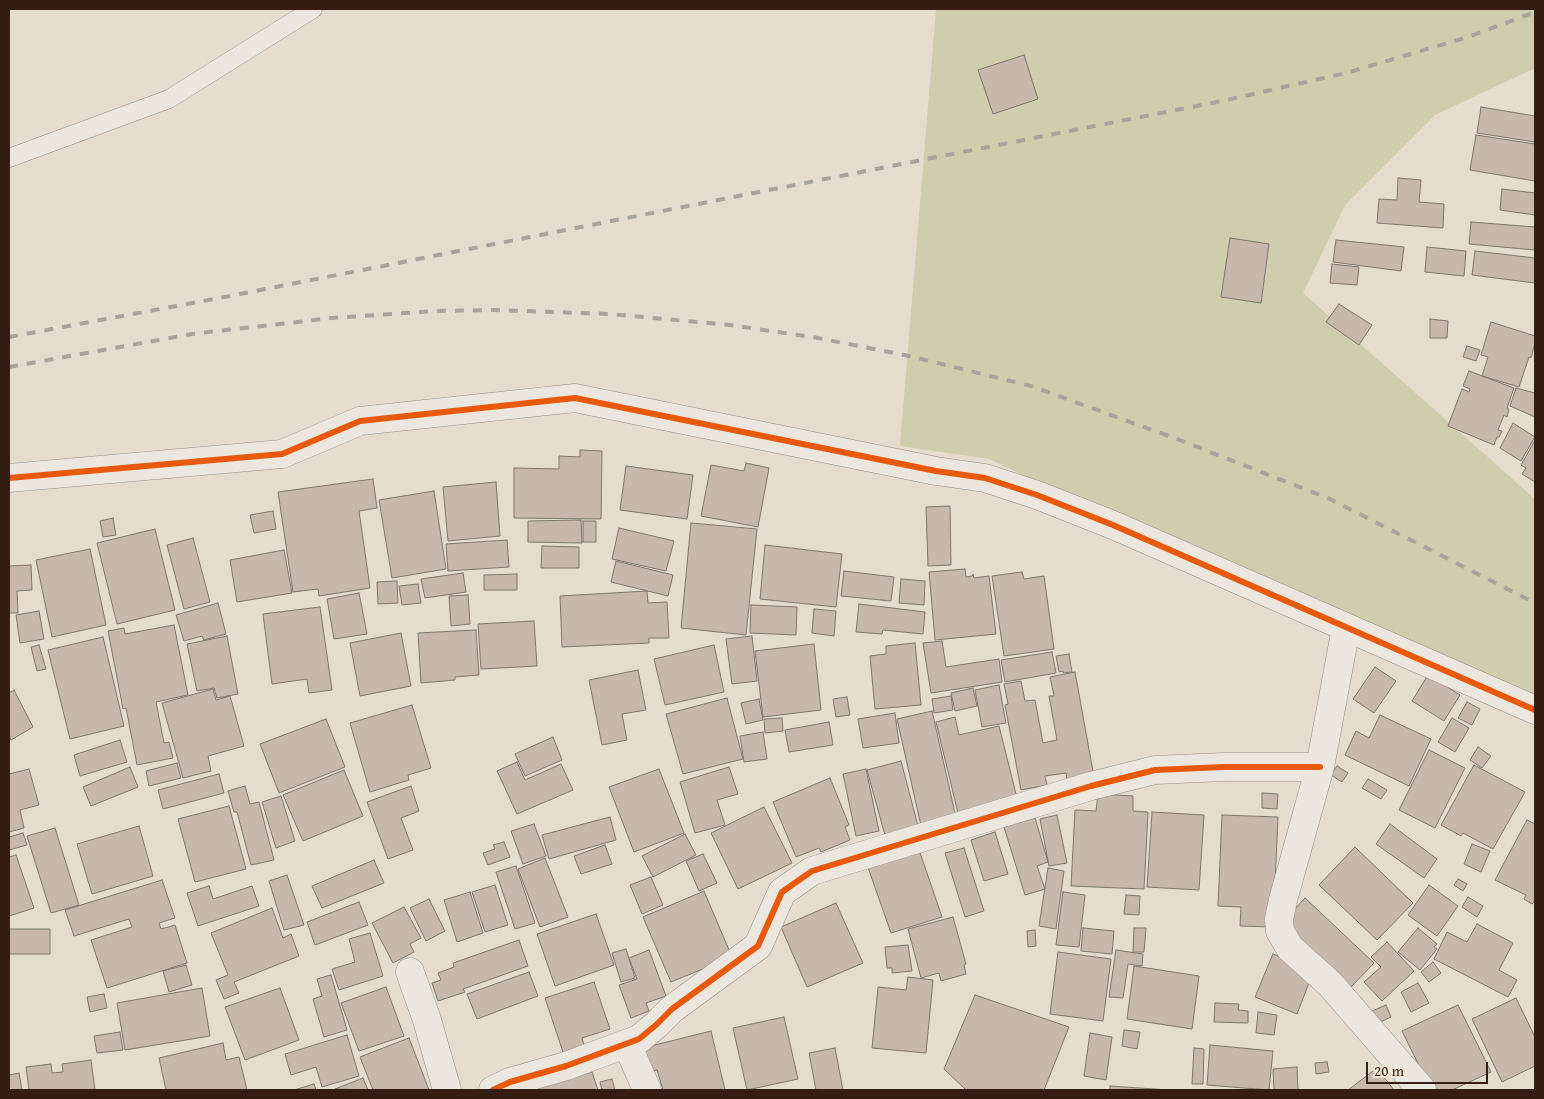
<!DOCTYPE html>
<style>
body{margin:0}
#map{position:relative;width:1544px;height:1099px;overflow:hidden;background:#e5dccd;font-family:"Gentium Book Plus",serif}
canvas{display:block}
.frame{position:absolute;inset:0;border:10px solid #341e14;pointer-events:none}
.scale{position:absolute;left:1366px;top:1062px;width:122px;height:22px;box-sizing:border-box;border:2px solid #341e14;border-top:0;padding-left:6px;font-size:15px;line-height:18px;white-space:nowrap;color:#341e14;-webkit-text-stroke:4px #f5ead8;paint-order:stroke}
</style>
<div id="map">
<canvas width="1544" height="1099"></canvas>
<div class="frame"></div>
<div class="scale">20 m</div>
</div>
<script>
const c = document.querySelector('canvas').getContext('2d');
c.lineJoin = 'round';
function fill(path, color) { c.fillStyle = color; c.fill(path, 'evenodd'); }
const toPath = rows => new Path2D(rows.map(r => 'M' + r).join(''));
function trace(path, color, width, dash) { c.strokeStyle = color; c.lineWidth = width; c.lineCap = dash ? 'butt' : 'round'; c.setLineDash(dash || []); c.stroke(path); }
fill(toPath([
 [936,9,1535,9,1535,68,1435,115,1345,205,1303,293,1535,499,1535,716,989,459,900,446]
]), '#cecdad');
const building = toPath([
 [1024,55,1038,99,993,114,978,70,1024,55],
 [1481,107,1535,116,1535,142,1477,133,1481,107],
 [1476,135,1535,144,1535,181,1470,170,1476,135],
 [1398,178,1421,180,1419,202,1444,204,1443,228,1377,223,1379,199,1397,200,1398,178],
 [1502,189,1535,193,1535,215,1500,210,1502,189],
 [1471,222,1535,227,1535,250,1469,244,1471,222],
 [1230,238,1269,244,1261,303,1221,297,1230,238],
 [1336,240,1404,247,1401,271,1333,262,1336,240],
 [1427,247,1466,251,1464,276,1425,272,1427,247],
 [1475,251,1535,258,1535,283,1472,275,1475,251],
 [1332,264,1359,267,1357,285,1330,283,1332,264],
 [1339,304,1372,325,1359,345,1326,322,1339,304],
 [1430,319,1448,321,1447,338,1430,338,1430,319],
 [1491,322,1535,336,1535,343,1531,358,1529,357,1519,387,1482,376,1488,357,1481,355,1491,322],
 [1467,346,1480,350,1476,361,1463,357,1467,346],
 [1469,371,1514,388,1507,408,1509,409,1507,417,1504,415,1498,430,1502,431,1499,437,1497,437,1494,445,1448,426,1462,389,1469,392,1470,389,1463,386,1469,371],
 [1516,388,1535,393,1535,417,1510,406,1516,388],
 [1513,423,1535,437,1521,461,1500,448,1513,423],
 [1535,440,1535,482,1522,474,1526,468,1521,465,1535,440],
 [580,450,602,451,601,519,514,518,514,468,559,469,559,456,580,457,580,450],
 [746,463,769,468,758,527,701,516,711,465,744,471,746,463],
 [626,466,693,475,687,519,620,510,626,466],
 [373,479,377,508,359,511,370,588,319,596,318,589,293,592,278,492,373,479],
 [496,482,500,536,448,541,443,487,496,482],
 [434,491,446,569,392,578,379,500,434,491],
 [950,506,951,565,928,566,926,507,950,506],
 [273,511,276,529,254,533,250,515,273,511],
 [113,518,116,535,103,537,100,521,113,518],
 [581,520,582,543,528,542,528,521,581,520],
 [583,521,596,521,596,542,583,542,583,521],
 [691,523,757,529,746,635,681,628,691,523],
 [619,528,674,541,666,571,612,559,619,528],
 [155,529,175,610,117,624,97,543,155,529],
 [193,538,210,602,184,609,167,545,193,538],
 [507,540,509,567,448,571,446,544,507,540],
 [765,545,842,554,836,607,760,599,765,545],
 [542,546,579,547,579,568,541,568,542,546],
 [90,549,106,625,52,637,36,560,90,549],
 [284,550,292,593,237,602,230,560,284,550],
 [616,561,673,575,668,596,611,582,616,561],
 [31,565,32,590,17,591,18,613,9,613,9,566,31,565],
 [965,569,966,577,972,576,973,574,974,578,989,576,996,634,935,640,929,572,965,569],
 [844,571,894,577,891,601,841,596,844,571],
 [1022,572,1024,579,1044,576,1054,649,1004,656,992,576,1022,572],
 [463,573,466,592,425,598,421,579,463,573],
 [517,574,517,590,484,590,484,575,517,574],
 [901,579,925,581,924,605,899,603,901,579],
 [397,581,398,603,378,604,377,582,397,581],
 [418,584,421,603,402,605,399,586,418,584],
 [647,591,648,603,667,602,669,638,649,638,649,643,562,647,560,596,647,591],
 [359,593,367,634,334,639,327,599,359,593],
 [468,595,470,624,451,626,449,596,468,595],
 [218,603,226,634,204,640,202,636,184,641,176,615,218,603],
 [859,604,925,612,923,634,883,630,882,634,856,632,859,604],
 [751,605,797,607,796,635,750,633,751,605],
 [320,607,332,690,309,693,307,679,272,684,263,614,320,607],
 [814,609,836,611,834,636,812,633,814,609],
 [39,611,44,639,20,643,16,615,39,611],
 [534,621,537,666,481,669,478,624,534,621],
 [174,625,188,695,156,702,164,743,169,742,173,758,137,765,126,708,123,709,108,631,124,628,125,634,174,625],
 [476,630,479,675,455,677,455,680,421,683,418,633,476,630],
 [401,633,411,686,360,696,350,643,401,633],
 [227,636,238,694,217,698,214,688,197,691,187,644,227,636],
 [752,636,757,681,732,684,726,639,752,636],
 [103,637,124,726,70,739,48,650,103,637],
 [942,641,946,667,999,659,1002,682,931,693,923,643,942,641],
 [915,643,921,705,875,709,870,656,886,654,886,646,915,643],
 [814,644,821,710,763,717,755,651,814,644],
 [39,645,46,669,37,671,31,647,39,645],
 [714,645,724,692,665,705,654,659,714,645],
 [1052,652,1056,673,1005,682,1001,660,1052,652],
 [1069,654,1072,672,1063,673,1063,671,1059,672,1056,656,1069,654],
 [1375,667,1396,681,1374,713,1353,699,1375,667],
 [638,670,646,710,622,714,627,740,602,745,589,680,638,670],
 [1075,672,1094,777,1067,781,1066,773,1045,776,1047,785,1021,790,1005,705,1008,704,1004,684,1021,681,1025,701,1035,700,1043,743,1057,740,1049,696,1054,696,1050,677,1075,672],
 [1428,675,1460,695,1444,721,1412,701,1428,675],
 [999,685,1006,723,982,727,975,690,999,685],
 [973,688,977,706,955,711,951,693,973,688],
 [213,689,216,700,230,696,244,746,208,756,211,771,183,778,162,703,213,689],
 [14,690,33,727,11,740,9,736,9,693,14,690],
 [951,696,953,710,934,713,932,699,951,696],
 [847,697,850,715,836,717,833,699,847,697],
 [727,698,743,759,683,774,666,714,727,698],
 [759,699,763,720,746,724,741,703,759,699],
 [1467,702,1480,709,1472,725,1458,718,1467,702],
 [412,705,431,768,408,775,409,780,370,792,350,723,412,705],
 [932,711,957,822,922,830,897,719,932,711],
 [895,713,899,743,863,748,858,719,895,713],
 [1380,715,1431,739,1409,786,1345,755,1356,731,1369,738,1380,715],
 [955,717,959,735,999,726,1017,798,958,813,936,722,955,717],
 [782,718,783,731,765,733,764,719,782,718],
 [1452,718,1469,728,1455,752,1438,742,1452,718],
 [326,719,345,767,279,793,260,744,326,719],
 [829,722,833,745,789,752,785,730,829,722],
 [763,732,767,759,744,762,740,736,763,732],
 [553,737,562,760,525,776,515,754,553,737],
 [120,740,127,762,80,776,74,755,120,740],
 [1478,747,1491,756,1482,768,1470,760,1478,747],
 [1429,750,1465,768,1435,828,1399,810,1429,750],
 [901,761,919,830,886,839,867,770,901,761],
 [517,762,525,780,561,764,573,790,517,814,497,771,517,762],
 [177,763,181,778,149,786,146,771,177,763],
 [1474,765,1525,792,1493,849,1463,833,1461,836,1441,825,1474,765],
 [1337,766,1348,773,1342,782,1331,775,1337,766],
 [130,767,138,787,91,806,83,787,130,767],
 [729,767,738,794,717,800,725,825,695,833,680,782,729,767],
 [29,769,39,805,20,810,24,828,9,832,9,774,29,769],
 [659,769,684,833,634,852,609,787,659,769],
 [866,769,879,831,856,836,843,774,866,769],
 [344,770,363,816,303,841,283,795,344,770],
 [219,774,224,793,163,809,158,790,219,774],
 [830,778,849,825,845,827,850,840,821,852,819,848,796,857,773,802,830,778],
 [1368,779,1387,790,1381,799,1362,788,1368,779],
 [245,786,250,804,259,802,274,860,251,865,237,812,234,812,228,791,245,786],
 [411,786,419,811,401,818,413,850,388,859,367,802,411,786],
 [1262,793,1278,794,1277,809,1262,808,1262,793],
 [1098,794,1133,796,1133,811,1148,812,1144,889,1071,886,1075,810,1096,811,1098,794],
 [281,796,295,841,276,848,262,802,281,796],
 [229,806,246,869,195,882,178,819,229,806],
 [764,807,792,863,738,889,711,833,764,807],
 [1152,812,1204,815,1199,890,1147,887,1152,812],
 [1057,815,1067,863,1049,866,1040,819,1057,815],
 [1222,815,1278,817,1273,927,1240,926,1241,907,1218,906,1222,815],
 [610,817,616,840,549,859,542,835,610,817],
 [1035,818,1048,862,1037,866,1045,889,1025,895,1004,827,1035,818],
 [1527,820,1535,824,1535,900,1532,904,1524,899,1526,895,1495,880,1527,820],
 [534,824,546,856,523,864,511,831,534,824],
 [1390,824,1437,859,1424,878,1376,844,1390,824],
 [139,826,153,876,92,894,77,844,139,826],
 [55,828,79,905,51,913,27,836,55,828],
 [995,832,1008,874,984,881,971,840,995,832],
 [23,833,27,845,9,850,9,837,23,833],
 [685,834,696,855,653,877,642,856,685,834],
 [916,841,942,917,891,933,865,859,916,841],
 [504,842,510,857,488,865,483,853,495,849,493,845,504,842],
 [1472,844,1490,851,1481,872,1464,864,1472,844],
 [605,845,612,864,581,874,574,856,605,845],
 [1355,847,1413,903,1377,940,1319,885,1355,847],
 [964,848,984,911,965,917,945,853,964,848],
 [703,854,717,883,699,891,686,861,703,854],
 [16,855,34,908,9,916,9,857,16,855],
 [545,858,568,917,540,927,518,869,545,858],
 [374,860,384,883,322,908,312,886,374,860],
 [516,866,535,923,515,929,496,872,516,866],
 [1048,868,1064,871,1056,929,1039,926,1048,868],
 [287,875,304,925,284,930,269,881,287,875],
 [651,877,663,905,642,914,630,885,651,877],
 [1458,879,1467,884,1463,891,1454,885,1458,879],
 [162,880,175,918,159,923,161,929,175,925,187,963,107,988,91,940,132,927,129,919,74,936,65,910,162,880],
 [495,885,508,925,485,932,472,892,495,885],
 [1429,885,1458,906,1437,936,1408,915,1429,885],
 [209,886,213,899,252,886,259,906,198,926,187,893,209,886],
 [704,891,732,957,671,982,643,917,704,891],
 [470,892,483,933,457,942,444,900,470,892],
 [1063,892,1085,895,1079,947,1056,945,1063,892],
 [1126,895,1140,896,1139,915,1124,914,1126,895],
 [1468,897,1483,906,1477,917,1462,907,1468,897],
 [1305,898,1374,963,1350,988,1282,923,1305,898],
 [429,899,445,931,426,941,410,908,429,899],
 [359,902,368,925,315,945,307,922,359,902],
 [836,903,863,963,807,987,781,927,836,903],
 [404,907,421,938,410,944,414,952,393,963,372,923,404,907],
 [272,908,283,938,291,934,299,956,234,982,239,993,224,999,216,980,228,975,211,933,272,908],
 [596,914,614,965,555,986,537,934,596,914],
 [953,917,966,964,964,965,966,974,941,981,939,973,921,978,908,929,953,917],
 [1477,924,1513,943,1499,970,1517,980,1508,997,1434,959,1447,932,1467,942,1477,924],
 [1083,928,1114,931,1112,954,1081,951,1083,928],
 [1134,928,1146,928,1144,952,1133,952,1134,928],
 [1418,928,1437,944,1434,947,1437,949,1420,970,1398,952,1418,928],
 [9,929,50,929,50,954,9,954,9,929],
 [1035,930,1036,946,1028,947,1027,931,1035,930],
 [370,933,383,976,339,990,332,969,355,962,349,939,370,933],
 [519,940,528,966,463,989,465,992,438,1001,432,983,441,980,438,973,454,967,453,963,519,940],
 [1387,942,1414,971,1382,1001,1364,982,1381,967,1371,957,1387,942],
 [908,945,912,971,892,973,892,968,887,968,885,947,908,945],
 [626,949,635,978,621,982,612,953,626,949],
 [649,950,666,996,646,1003,649,1011,631,1018,619,985,637,979,629,958,649,950],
 [1116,950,1143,954,1142,966,1128,964,1123,998,1109,997,1116,950],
 [1058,952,1111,959,1103,1021,1050,1014,1058,952],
 [1273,954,1314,970,1297,1014,1255,997,1273,954],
 [1433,962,1441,973,1429,982,1421,972,1433,962],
 [186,965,192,985,169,992,163,971,186,965],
 [1134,966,1199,976,1192,1029,1127,1019,1134,966],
 [529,972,538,996,477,1019,467,994,529,972],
 [331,975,347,1030,324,1037,313,999,322,996,317,979,331,975],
 [908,977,933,980,926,1053,872,1048,878,987,906,990,908,977],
 [594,982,610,1029,582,1038,584,1045,563,1052,545,998,594,982],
 [1418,983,1429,1003,1411,1012,1401,992,1418,983],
 [386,987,404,1036,359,1051,341,1003,386,987],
 [202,988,210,1036,125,1050,117,1003,202,988],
 [280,988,299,1040,245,1060,225,1007,280,988],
 [104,994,107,1008,90,1012,87,997,104,994],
 [975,995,1069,1027,1044,1090,966,1090,944,1069,975,995],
 [1516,998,1535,1037,1535,1066,1502,1082,1472,1019,1516,998],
 [1215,1003,1239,1004,1238,1010,1248,1011,1248,1023,1214,1022,1215,1003],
 [1386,1005,1391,1017,1376,1024,1370,1012,1386,1005],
 [1458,1005,1491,1072,1452,1090,1431,1090,1402,1031,1458,1005],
 [1258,1012,1277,1015,1274,1035,1256,1033,1258,1012],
 [784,1017,798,1079,747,1090,733,1028,784,1017],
 [1124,1030,1140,1032,1137,1049,1122,1046,1124,1030],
 [711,1031,725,1090,663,1090,657,1070,645,1073,639,1049,711,1031],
 [120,1032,123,1050,97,1053,94,1036,120,1032],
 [1090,1033,1112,1037,1106,1080,1084,1076,1090,1033],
 [347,1035,359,1076,322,1087,316,1067,291,1075,285,1054,347,1035],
 [409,1038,429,1090,373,1090,360,1057,409,1038],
 [223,1043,226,1060,239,1057,247,1090,166,1090,159,1058,223,1043],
 [1210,1045,1273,1051,1269,1090,1207,1085,1210,1045],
 [835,1048,843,1090,816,1090,809,1053,835,1048],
 [1194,1048,1204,1049,1203,1084,1192,1084,1194,1048],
 [91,1060,95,1090,29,1090,26,1067,51,1064,52,1073,63,1072,62,1064,91,1060],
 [1327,1062,1329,1072,1316,1074,1315,1063,1327,1062],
 [1297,1067,1298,1090,1274,1090,1273,1069,1297,1067],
 [1377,1068,1394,1090,1348,1090,1377,1068],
 [592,1072,598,1090,524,1090,592,1072],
 [19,1073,22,1090,9,1090,9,1075,19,1073],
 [363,1078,368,1090,335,1089,363,1078],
 [612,1079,615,1090,602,1090,600,1082,612,1079],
 [314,1084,316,1090,294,1090,314,1084],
 [1110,1086,1169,1090,1110,1090,1110,1086]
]);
fill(building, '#c8b7ab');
trace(building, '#7e766d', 1);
const service = toPath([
 [9,158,169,99,313,9]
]);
const minor = toPath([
 [9,478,282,454,360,421,575,398,936,471,985,478,1037,495,1113,525,1535,710],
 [1346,628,1320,767,1283,900,1279,919,1280,931,1290,948,1330,984,1422,1090],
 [410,972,427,1020,447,1090],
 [627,1044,647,1090],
 [493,1090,510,1082,566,1066,639,1039,656,1025,672,1009,758,946,782,892,812,871,1091,786,1155,770,1224,767,1320,767]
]);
trace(service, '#978f86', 19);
trace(minor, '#978f86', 29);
trace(service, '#ebe6de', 18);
trace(minor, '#ebe6de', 28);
trace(toPath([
 [9,337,230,296,1222,101,1346,73,1468,37,1535,12],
 [9,367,192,334,332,318,436,311,496,310,610,314,730,325,818,338,909,356,1031,386,1177,439,1330,499,1535,603]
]), '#a9a39d', 4, [9, 9]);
trace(toPath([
 [9,478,282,454,360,421,575,398,936,471,985,478,1037,495,1113,525,1535,710],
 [493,1090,510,1082,566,1066,639,1039,656,1025,672,1009,758,946,782,892,812,871,1091,786,1155,770,1224,767,1320,767]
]), '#e8590c', 6);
</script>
